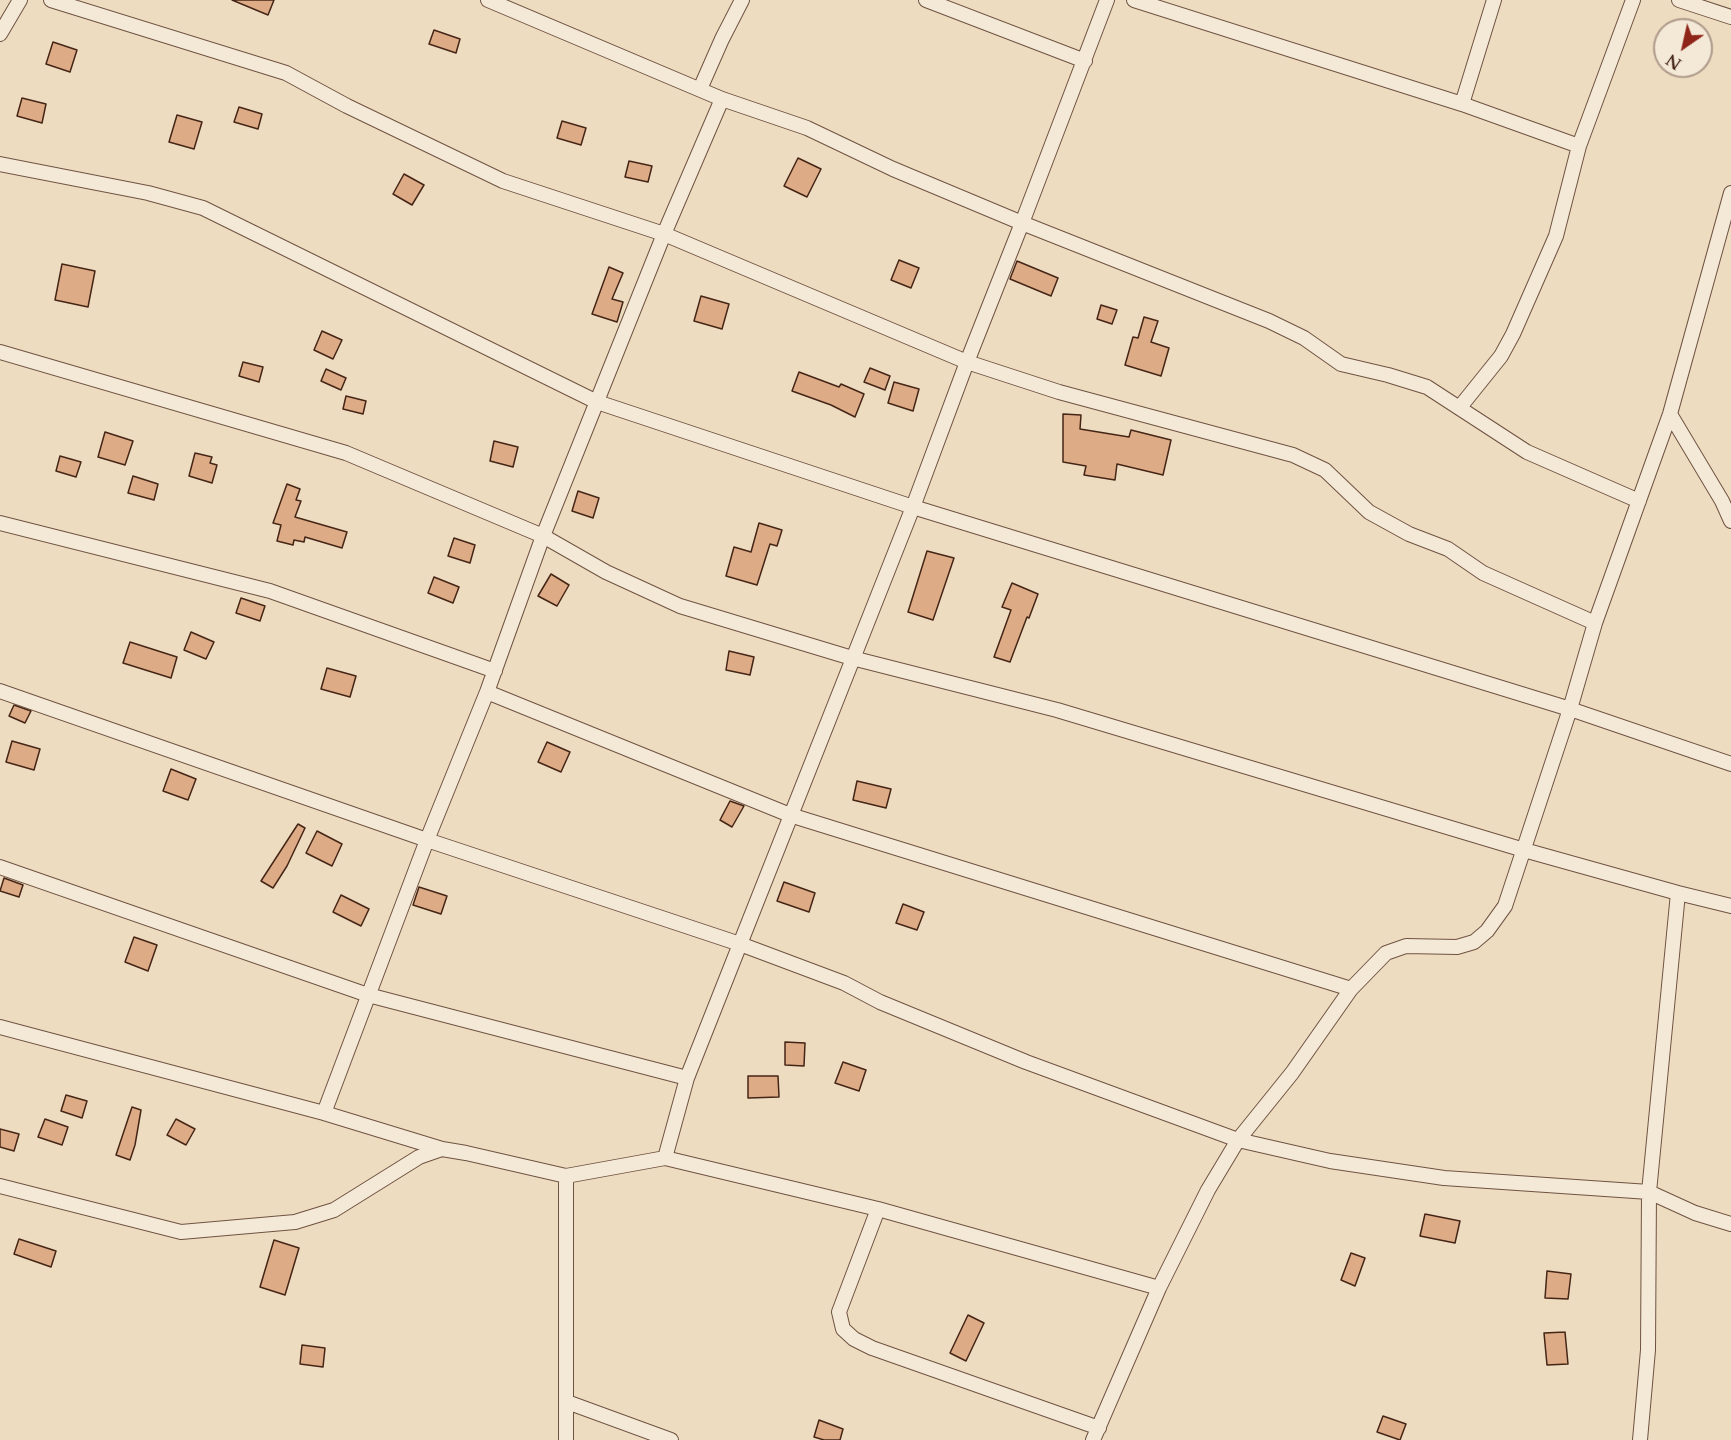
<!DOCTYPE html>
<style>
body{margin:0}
#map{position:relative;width:1731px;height:1440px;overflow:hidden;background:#eedcc1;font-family:Cardo,serif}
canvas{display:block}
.north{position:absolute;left:1653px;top:18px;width:60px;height:60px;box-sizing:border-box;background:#f4e8d7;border:2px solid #ae9a8a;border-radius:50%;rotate:214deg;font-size:16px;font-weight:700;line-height:24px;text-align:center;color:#452516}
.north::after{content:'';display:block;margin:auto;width:21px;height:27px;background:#8f2418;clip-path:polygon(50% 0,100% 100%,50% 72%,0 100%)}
</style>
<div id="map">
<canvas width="1731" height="1440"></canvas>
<div class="north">N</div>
</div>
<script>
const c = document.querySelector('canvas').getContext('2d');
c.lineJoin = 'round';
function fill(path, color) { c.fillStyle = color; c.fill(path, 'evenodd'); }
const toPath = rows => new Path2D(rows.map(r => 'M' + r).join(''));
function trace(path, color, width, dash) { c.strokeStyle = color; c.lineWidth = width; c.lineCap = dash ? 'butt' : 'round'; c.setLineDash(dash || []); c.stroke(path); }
const building = toPath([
 [232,0,274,0,268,15,232,0],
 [434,30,460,39,456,53,429,44,434,30],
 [53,42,77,50,70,72,46,64,53,42],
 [22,98,46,104,42,123,17,116,22,98],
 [239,107,262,114,258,129,234,122,239,107],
 [177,115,202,122,194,149,169,142,177,115],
 [562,121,586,128,581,145,557,138,562,121],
 [798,158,821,169,807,197,784,186,798,158],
 [629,161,652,166,648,182,625,177,629,161],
 [404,174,424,185,412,205,393,194,404,174],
 [899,260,919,268,911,288,891,280,899,260],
 [1017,261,1058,278,1051,296,1010,279,1017,261],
 [62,264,95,271,88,307,55,300,62,264],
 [609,267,623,273,612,299,623,302,617,322,592,314,609,267],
 [701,296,729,304,722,329,694,321,701,296],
 [1101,305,1117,310,1112,324,1097,319,1101,305],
 [1144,317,1158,321,1151,342,1169,348,1161,376,1125,365,1133,337,1138,338,1144,317],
 [322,331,342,340,333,359,314,350,322,331],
 [243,362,263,367,259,382,239,376,243,362],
 [870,368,890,376,885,390,864,382,870,368],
 [326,369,346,378,341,390,321,381,326,369],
 [799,372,839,387,841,384,864,394,855,417,831,405,792,391,799,372],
 [894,382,919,389,913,411,888,403,894,382],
 [346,396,366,401,363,414,343,409,346,396],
 [1063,414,1081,415,1080,429,1129,437,1131,430,1171,440,1163,475,1117,464,1115,480,1084,475,1086,466,1063,462,1063,414],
 [105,432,133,441,125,465,98,457,105,432],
 [494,441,518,447,513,467,490,461,494,441],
 [195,453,212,457,210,463,217,465,212,483,189,476,195,453],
 [60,456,81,462,76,477,56,471,60,456],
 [133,476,158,484,154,500,128,493,133,476],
 [287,484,300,489,296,500,301,501,295,517,347,532,342,548,305,537,304,542,294,540,293,545,277,541,281,525,273,523,287,484],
 [578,491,599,498,593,518,572,511,578,491],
 [759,523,782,530,777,546,770,544,757,585,726,576,734,547,751,552,759,523],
 [454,538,475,545,470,563,448,556,454,538],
 [927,551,954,558,933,620,908,612,927,551],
 [551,574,569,585,557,606,538,596,551,574],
 [434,577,459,587,453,603,428,593,434,577],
 [1012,583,1038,594,1029,618,1027,617,1010,662,994,657,1011,610,1002,607,1012,583],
 [241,598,265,606,260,621,236,613,241,598],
 [191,632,214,642,206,659,184,650,191,632],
 [130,642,177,657,171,678,123,663,130,642],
 [729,651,754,657,750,675,726,670,729,651],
 [327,668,356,676,350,697,321,689,327,668],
 [14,705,31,711,25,723,9,716,14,705],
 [12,741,40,749,34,770,6,762,12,741],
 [547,742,570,752,561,772,538,762,547,742],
 [171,769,196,779,188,800,163,791,171,769],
 [857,781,891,789,886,808,853,800,857,781],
 [730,801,744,806,732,827,720,820,730,801],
 [298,824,305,828,287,866,273,888,261,881,298,824],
 [317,831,342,844,332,866,306,853,317,831],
 [4,878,23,885,19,897,0,891,4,878],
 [784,882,815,893,809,912,777,901,784,882],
 [419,887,447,896,441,914,413,905,419,887],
 [341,895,369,909,361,926,333,912,341,895],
 [903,904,924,912,917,930,896,923,903,904],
 [134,937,157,945,148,971,125,962,134,937],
 [785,1042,805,1043,804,1066,785,1065,785,1042],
 [843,1062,866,1070,859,1091,835,1083,843,1062],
 [748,1076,778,1076,779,1097,748,1098,748,1076],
 [66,1095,87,1101,82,1118,61,1111,66,1095],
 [132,1107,141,1110,135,1145,130,1160,116,1155,132,1107],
 [45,1119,68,1127,62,1145,38,1137,45,1119],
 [176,1119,195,1129,186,1145,167,1135,176,1119],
 [0,1129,19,1134,14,1151,0,1147,0,1129],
 [1425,1214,1460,1221,1455,1243,1420,1236,1425,1214],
 [19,1239,56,1251,51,1267,14,1254,19,1239],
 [274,1240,299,1248,285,1295,260,1287,274,1240],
 [1351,1253,1365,1258,1355,1286,1341,1280,1351,1253],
 [1547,1271,1571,1274,1568,1299,1545,1298,1547,1271],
 [968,1315,984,1323,966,1361,950,1353,968,1315],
 [1565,1332,1568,1364,1547,1365,1544,1333,1565,1332],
 [302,1345,325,1348,323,1367,300,1364,302,1345],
 [1383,1416,1406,1424,1400,1440,1377,1432,1383,1416],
 [819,1420,843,1429,840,1440,824,1440,814,1437,819,1420]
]);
fill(building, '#ddac87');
trace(building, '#452516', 1.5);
const minor = toPath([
 [51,0,286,73,347,106,503,181,664,234,967,362,1059,392,1293,455,1325,470,1369,512,1409,534,1448,549,1483,573,1595,623],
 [488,0,722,99,807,128,893,169,1022,223,967,362,913,507,687,1078,665,1158],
 [926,0,1085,61],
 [1107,0,1022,223,1269,321,1304,338,1341,364,1388,375,1427,387,1527,452,1639,501],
 [1134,0,1462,104,1579,146],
 [1679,0,1731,17],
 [0,34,20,0],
 [700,89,722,39,742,0],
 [722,99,664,234,543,536,487,692,427,840,740,944,844,983,880,1002,1026,1062,1238,1140,1330,1161,1444,1178,1649,1192,1695,1213,1731,1224],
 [1462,104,1494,0],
 [0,164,148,193,203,208,597,402,913,507,1570,709,1731,764],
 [0,352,346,453,543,536,606,572,680,606,852,658,1057,710,1524,850,1678,893,1731,906],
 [1460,407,1501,356,1513,334,1556,236,1579,146,1633,0],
 [1670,414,1722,501,1731,521],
 [0,523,270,591,495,671],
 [0,691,427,840,324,1113],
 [487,692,790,815,1351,989],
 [0,867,368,995,687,1078],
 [0,1027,324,1113,442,1149],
 [0,1186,181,1232,295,1222,334,1210,419,1157,442,1149,466,1153,566,1176,665,1158,878,1209,1159,1288],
 [878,1209,839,1312,843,1329,854,1339,872,1348,1099,1428],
 [567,1402,671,1440],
 [566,1440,566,1176],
 [1093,1440,1159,1288,1208,1190,1238,1140,1292,1073,1351,989,1386,953,1406,946,1457,947,1474,942,1487,931,1505,906,1570,709,1595,623,1670,414,1731,193],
 [1640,1440,1648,1350,1649,1192,1678,893]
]);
trace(minor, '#6f5341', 16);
trace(minor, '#f4e8d7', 14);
</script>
